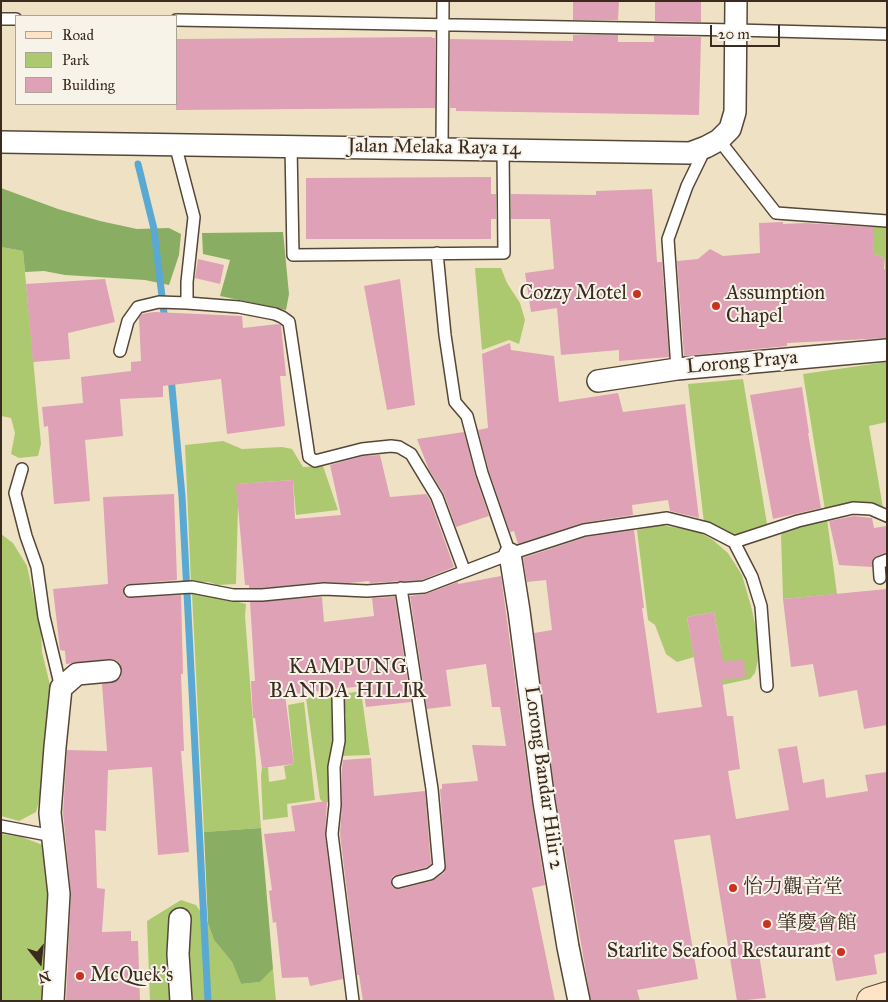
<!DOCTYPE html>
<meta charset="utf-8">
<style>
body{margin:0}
#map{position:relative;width:888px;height:1002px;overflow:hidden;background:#efe2c4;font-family:"IM FELL Great Primer",serif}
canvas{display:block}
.frame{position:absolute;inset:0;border:2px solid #3b2a1e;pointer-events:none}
.legend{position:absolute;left:15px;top:15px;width:162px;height:90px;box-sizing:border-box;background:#f7f3e8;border:1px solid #aca397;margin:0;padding:6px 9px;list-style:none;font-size:15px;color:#3b2a1e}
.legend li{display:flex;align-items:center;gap:10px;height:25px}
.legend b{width:25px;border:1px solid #aca397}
.north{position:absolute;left:15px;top:937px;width:50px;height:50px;-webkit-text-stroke:4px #f7f3e8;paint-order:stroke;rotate:164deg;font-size:14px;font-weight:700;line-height:20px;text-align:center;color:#3b2a1e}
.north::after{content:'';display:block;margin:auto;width:18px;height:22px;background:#3b2a1e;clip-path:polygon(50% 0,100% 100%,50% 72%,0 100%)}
.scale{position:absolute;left:710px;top:25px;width:70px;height:22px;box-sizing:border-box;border:2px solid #3b2a1e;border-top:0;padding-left:6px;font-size:15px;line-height:18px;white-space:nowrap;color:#3b2a1e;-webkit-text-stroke:4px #f7f3e8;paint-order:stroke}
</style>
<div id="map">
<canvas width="888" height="1002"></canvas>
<div class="frame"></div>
<ul class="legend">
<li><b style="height:6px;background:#fee4c5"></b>Road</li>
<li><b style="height:14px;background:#acc970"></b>Park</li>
<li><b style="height:14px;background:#dea1b6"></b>Building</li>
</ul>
<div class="north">N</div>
<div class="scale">20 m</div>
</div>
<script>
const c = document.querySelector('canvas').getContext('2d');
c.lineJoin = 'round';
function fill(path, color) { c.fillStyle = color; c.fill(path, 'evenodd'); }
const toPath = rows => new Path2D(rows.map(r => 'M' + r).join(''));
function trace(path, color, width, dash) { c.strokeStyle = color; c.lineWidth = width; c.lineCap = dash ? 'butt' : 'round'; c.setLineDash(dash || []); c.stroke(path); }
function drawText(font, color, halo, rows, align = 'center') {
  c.font = font + ' "IM FELL Great Primer","Noto Serif SC",serif'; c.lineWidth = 4; c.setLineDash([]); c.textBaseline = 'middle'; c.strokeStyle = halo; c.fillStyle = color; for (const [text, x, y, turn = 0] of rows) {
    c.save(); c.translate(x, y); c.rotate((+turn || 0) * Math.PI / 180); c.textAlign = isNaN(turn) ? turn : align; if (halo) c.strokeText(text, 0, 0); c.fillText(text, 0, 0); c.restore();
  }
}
fill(toPath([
 [872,225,887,225,887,269,885,269,884,258,874,254],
 [1,247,23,251,41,444,38,456,19,458,11,454,15,433,11,418,1,416],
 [475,268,501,268,507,283,520,303,525,320,519,344,509,340,482,350],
 [887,362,887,422,869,426,883,508,864,503,825,510,803,374],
 [743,379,767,524,735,535,704,523,688,384],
 [223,441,242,449,282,447,292,449,303,467,323,466,338,510,296,515,293,480,237,484,238,506,236,584,217,585,209,582,191,582,185,445],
 [827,519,837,594,783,599,781,535,790,526],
 [660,525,697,531,713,540,728,553,742,575,751,606,758,637,759,656,755,673,750,679,717,686,721,651,714,612,687,617,694,657,677,662,666,654,655,625,648,620,637,530],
 [1,534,13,543,27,566,41,630,42,652,53,697,45,779,36,812,19,821,1,816],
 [192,594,211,595,246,604,245,616,261,828,204,832],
 [361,691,370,755,341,756,346,717,342,694],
 [332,696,335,734,329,769,329,801,325,804,320,799,306,698],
 [304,702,315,800,287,804,288,817,263,820,261,776,262,768,268,767,269,782,286,779,284,766,294,764,288,705],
 [1,834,22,837,45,846,50,858,45,1001,1,1001],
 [181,900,196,905,208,923,214,940,232,962,241,984,260,982,273,969,276,1001,150,1001,147,921]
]), '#acc970');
fill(toPath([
 [1,188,58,209,100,221,137,229,169,228,181,234,179,255,169,285,145,280,65,275,44,271,25,272,23,251,1,247],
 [283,232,289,294,286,310,220,296,230,260,203,254,202,233],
 [261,828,273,969,260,982,241,984,232,962,214,940,208,923,204,832]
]), '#89ad62');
trace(toPath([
 [138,164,154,229,165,322],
 [171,377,182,496,208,1001]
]), '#59a9d3', 7);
fill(toPath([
 [573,1,619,1,618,20,573,20],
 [655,1,701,1,701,22,655,21],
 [573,35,618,35,618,42,654,42,654,36,701,37,699,115,456,111,456,108,450,108,450,39,573,41],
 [432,37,432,38,435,38,435,108,176,110,176,39],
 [491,177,491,194,496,194,496,219,491,219,491,239,306,239,306,178],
 [652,189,657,262,662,262,669,357,619,361,619,350,561,355,557,308,531,312,525,273,554,269,550,219,511,219,511,194,596,195,596,191],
 [783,222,783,224,805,223,873,227,874,254,884,258,884,269,887,269,887,338,787,343,787,346,684,356,677,261,698,259,710,249,723,256,760,253,759,223],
 [198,259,224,265,220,284,195,278],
 [105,279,115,322,68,333,70,359,33,362,26,284],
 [400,279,415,405,387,410,364,286],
 [154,312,242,316,243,328,278,324,281,325,286,376,280,376,285,426,227,434,221,379,163,386,163,397,120,399,123,436,85,440,90,501,54,504,48,426,44,427,42,407,83,403,81,377,131,371,131,362,141,361,139,318,142,314],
 [510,343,511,350,554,356,559,402,618,393,623,412,685,404,699,518,670,511,668,500,632,505,633,515,582,523,518,544,514,531,510,532,489,471,478,430,488,428,482,354],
 [802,387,809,433,808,433,821,508,773,519,750,395],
 [464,432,475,475,489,516,456,527,444,494,429,470,417,439],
 [380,455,390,497,426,494,430,500,454,567,422,580,370,583,369,581,349,583,323,582,262,588,249,588,249,585,245,585,236,484,293,480,295,519,341,515,330,465,363,456],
 [174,494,177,580,130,584,125,585,123,591,124,596,130,598,181,595,183,674,181,674,184,751,181,751,189,852,158,855,152,767,108,770,106,831,95,830,97,888,105,889,102,932,131,931,131,941,138,941,140,1001,66,1001,71,895,63,813,67,750,107,751,102,684,117,681,121,677,122,670,120,663,116,660,109,659,66,664,65,651,60,650,53,589,108,584,103,497],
 [854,516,872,518,874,528,887,526,887,553,873,558,872,567,839,565,829,521],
 [634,530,644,608,642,608,657,713,702,707,687,617,714,612,723,661,744,660,745,678,722,679,727,716,733,716,740,769,728,771,736,819,789,810,778,749,797,746,803,783,824,779,826,798,868,791,865,775,887,772,887,952,874,955,877,974,836,981,829,942,759,954,766,998,737,1001,710,835,674,840,698,979,637,990,640,1001,591,1001,556,800,534,633,552,630,546,580,527,582,523,558,586,537],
 [501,576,532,804,545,885,532,888,555,1001,363,1001,359,975,357,975,340,834,342,806,342,768,343,760,371,758,374,796,425,791,431,864,427,867,393,876,391,880,392,887,400,889,432,881,444,873,446,866,440,789,442,789,442,784,478,781,472,745,506,746,500,707,492,707,486,664,446,670,451,706,427,709,410,596,426,594,458,582,458,584],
 [887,589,887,725,864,729,857,690,819,697,813,664,791,667,783,599],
 [322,597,324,622,374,616,372,598,395,597,411,702,366,707,363,686,285,695,294,764,262,768,255,718,253,718,251,681,255,681,250,602],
 [327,801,325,835,343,979,310,986,308,977,282,978,276,922,273,923,269,891,272,890,264,834,295,831,291,806]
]), '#dea1b6');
const lane = toPath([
 [1,19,16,19],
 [176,20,736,30,887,34],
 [719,140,776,213,887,221],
 [175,144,194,217,187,282,187,303,239,307,275,314,282,317,289,322,309,457,315,461,362,449,391,446,399,447,411,454,437,497,464,570],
 [291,146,293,255,504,253,503,149],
 [442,148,443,1],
 [437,253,445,335,455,402,467,416,482,473,510,554],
 [120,351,128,321,138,307,159,302,187,303],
 [677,369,668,239,687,186,706,147],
 [22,469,15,493,26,536,37,567,44,617,61,688],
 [734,542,798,521,853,508,871,509,887,516],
 [880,578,879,563,887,560],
 [130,591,192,587,233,595,262,595,324,589,367,591,424,587,510,554,584,530,667,518,707,528,734,542,752,577,761,606,767,686],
 [338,697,339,741,334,767,335,805,332,834,353,1001],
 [1,826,53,836],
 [398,882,430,874,439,867,432,789,401,588]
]);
const street = toPath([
 [1,142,690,153,706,147,719,140,730,129,735,112,736,1],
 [598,381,677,369,887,350],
 [510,554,519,611,544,802,568,947,579,1001],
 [180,919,178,954,181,1001],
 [53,1001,59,894,50,813,55,747,61,688,77,674,110,671]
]);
const secondary = toPath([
 [871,1001,887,996]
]);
trace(lane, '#564637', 14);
trace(street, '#564637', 24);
trace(secondary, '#564637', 30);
trace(lane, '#fff', 11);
trace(street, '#fff', 21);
trace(secondary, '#fee4c5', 28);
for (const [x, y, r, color] of [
 [637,294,5,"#c8321e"],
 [716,306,5,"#c8321e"],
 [733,888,5,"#c8321e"],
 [767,924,5,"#c8321e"],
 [841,952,5,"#c8321e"],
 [80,976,5,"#c8321e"]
]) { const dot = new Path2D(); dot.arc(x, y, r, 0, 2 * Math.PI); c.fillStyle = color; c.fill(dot); trace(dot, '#f7f3e8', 2); }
drawText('20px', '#3b2a1e', '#f7f3e8', [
 ["Jalan Melaka Raya 14",434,148,1],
 ["Lorong Praya",742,363,-5],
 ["Lorong Bandar Hilir 2",543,778,82]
]);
drawText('20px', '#3b2a1e', '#f7f3e8', [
 ["Cozzy Motel",627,294,"right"],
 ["Assumption",726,294],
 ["Chapel",726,317],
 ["怡力觀音堂",743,888],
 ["肇慶會館",777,924],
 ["Starlite Seafood Restaurant",831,952,"right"],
 ["McQuek's",90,976]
], 'left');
c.letterSpacing = '1px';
drawText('21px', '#3b2a1e', '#f7f3e8', [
 ["KAMPUNG",348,668],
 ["BANDA HILIR",348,692]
]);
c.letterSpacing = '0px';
</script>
